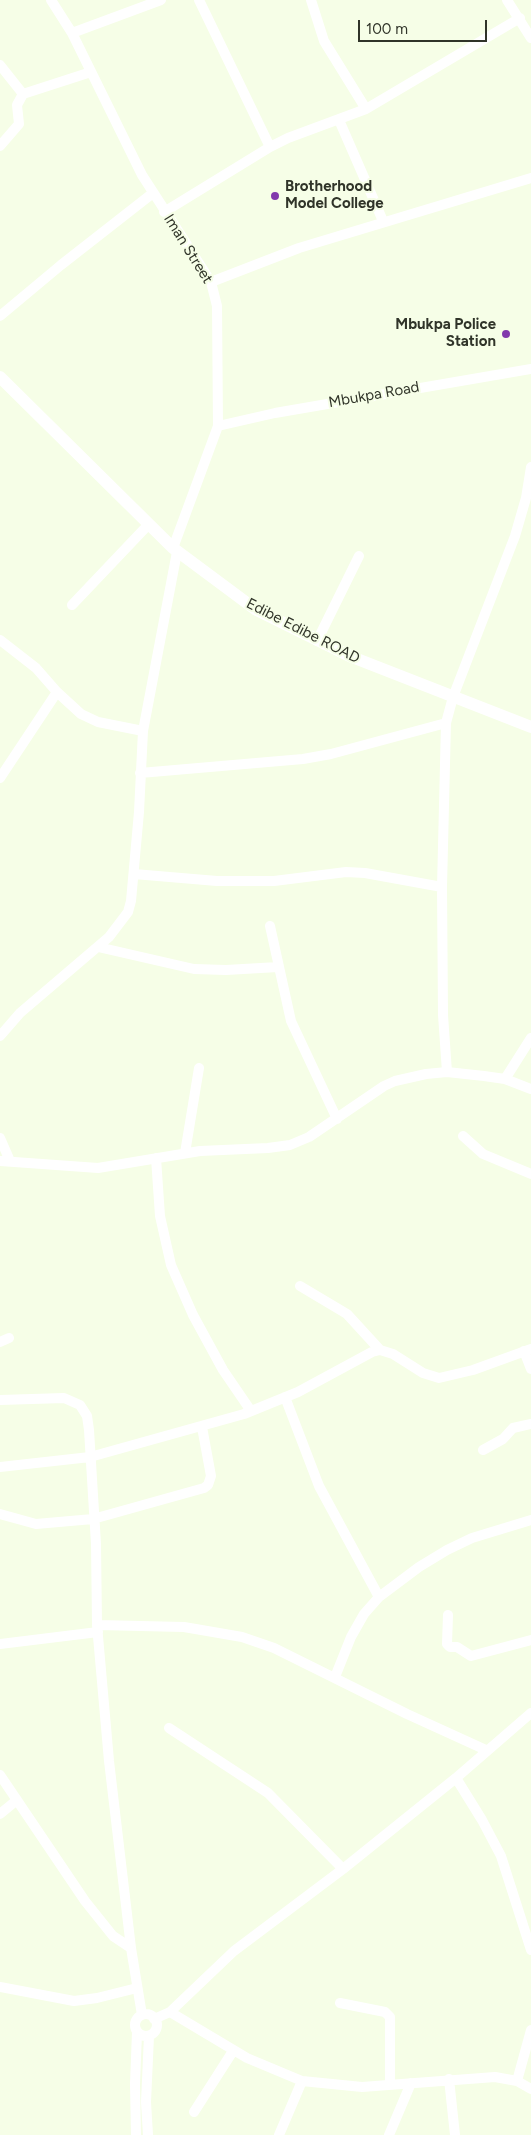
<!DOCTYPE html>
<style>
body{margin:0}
#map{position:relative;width:531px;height:2135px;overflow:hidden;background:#f6fee7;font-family:Figtree,sans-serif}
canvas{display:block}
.scale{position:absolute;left:358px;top:20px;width:129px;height:22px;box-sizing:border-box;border:2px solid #303429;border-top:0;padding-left:6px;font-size:15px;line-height:18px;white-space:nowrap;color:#303429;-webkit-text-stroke:4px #f6fee7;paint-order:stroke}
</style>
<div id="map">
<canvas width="531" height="2135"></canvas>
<div class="scale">100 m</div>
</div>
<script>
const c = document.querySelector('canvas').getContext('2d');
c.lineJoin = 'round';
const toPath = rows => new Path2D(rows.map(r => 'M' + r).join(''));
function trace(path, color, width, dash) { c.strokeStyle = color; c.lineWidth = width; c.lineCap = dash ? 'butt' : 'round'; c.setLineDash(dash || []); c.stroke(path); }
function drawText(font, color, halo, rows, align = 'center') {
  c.font = font + ' Figtree,sans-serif'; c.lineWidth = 4; c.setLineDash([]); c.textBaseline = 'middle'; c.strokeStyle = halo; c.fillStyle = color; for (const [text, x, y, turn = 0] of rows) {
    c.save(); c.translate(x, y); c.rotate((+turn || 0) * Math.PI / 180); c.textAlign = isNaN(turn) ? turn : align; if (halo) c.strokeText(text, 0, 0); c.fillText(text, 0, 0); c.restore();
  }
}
trace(toPath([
 [51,0,72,33,142,175,211,282,217,306,218,426,173,548],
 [199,0,270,147],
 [311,0,324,41,366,109],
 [507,0,531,38],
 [72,33,161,0],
 [0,65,23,94],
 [339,120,383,221],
 [0,146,19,124,17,105,23,94,91,72],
 [164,212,270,147,288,138,366,109,520,18],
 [211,282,299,248,531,178],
 [0,316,61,265,153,193],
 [218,426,275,413,531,369],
 [72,605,148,525],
 [0,640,36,668,57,692,81,714,98,722,143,731],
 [317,641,359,556],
 [140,773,303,759,331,754,446,723],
 [0,778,57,692],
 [134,874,217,881,274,881,346,872,365,873,442,887],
 [270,926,291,1021,337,1119],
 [98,947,194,969,226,970,278,967],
 [0,1036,20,1013,109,937,128,912,131,901,139,812,143,731,177,552],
 [447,1072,443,1015,442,887,446,723,453,697,515,536,526,498,531,467],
 [505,1079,531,1038],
 [463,1136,483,1154,531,1174],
 [0,1138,10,1161],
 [185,1153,199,1068],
 [156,1158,160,1216,171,1265,193,1315,223,1370,251,1411],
 [0,1161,98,1168,200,1151,268,1148,290,1145,309,1137,384,1086,395,1081,426,1074,447,1072,484,1076,505,1079,531,1089],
 [300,1286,347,1314,380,1350],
 [0,1342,9,1338],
 [524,1351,531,1369],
 [285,1397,319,1486,379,1597],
 [0,1400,64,1398,80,1405,87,1416,89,1430,96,1544,97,1625,109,1761,131,1948,142,2015],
 [483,1450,503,1439,513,1428,531,1424],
 [0,1467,90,1457,244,1414,298,1392,372,1352,380,1350,393,1354,423,1373,439,1378,473,1370,531,1349],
 [0,1514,36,1524,93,1519,204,1488,208,1485,211,1476,202,1427],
 [448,1615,447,1644,450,1647,457,1647,471,1656,531,1640],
 [97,1625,184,1627,242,1637,274,1648,407,1714,486,1750],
 [0,1644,98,1632],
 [335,1677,351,1637,364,1614,379,1597,419,1567,447,1550,472,1538,531,1520],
 [169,1728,268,1793,343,1869],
 [0,1775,85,1901,113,1936,131,1948],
 [456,1778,482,1820,501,1856,531,1950],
 [0,1814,17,1800],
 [0,1987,74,2001,97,1998,137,1988],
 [340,2003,385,2012,390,2017,390,2084],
 [170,2012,247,2058,302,2081,362,2087,495,2077,517,2081,531,2089],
 '135 2025a11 11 0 1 1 22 0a11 11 0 1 1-22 0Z',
 [154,2019,170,2012,234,1951,343,1869,456,1778,531,1713],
 [449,2079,455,2135],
 [517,2081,531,2030],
 [194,2112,233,2051],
 [136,2135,135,2084,137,2032],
 [148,2135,146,2102,149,2036],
 [279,2135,302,2081],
 [389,2135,411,2083]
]), '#fff', 10);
trace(toPath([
 [0,377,173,548,255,609,352,657,531,727]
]), '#fff', 12);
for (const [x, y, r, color] of [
 [275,196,5,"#8139ac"],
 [506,334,5,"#8139ac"]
]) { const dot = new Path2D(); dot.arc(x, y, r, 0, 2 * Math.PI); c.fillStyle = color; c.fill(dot); trace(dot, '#f6fee7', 2); }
drawText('bold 15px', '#303429', '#f6fee7', [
 ["Brotherhood",285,187],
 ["Model College",285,204],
 ["Mbukpa Police",496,325,"right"],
 ["Station",496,342,"right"]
], 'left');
drawText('15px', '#303429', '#f6fee7', [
 ["Iman Street",188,249,58],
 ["Mbukpa Road",374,395,-10],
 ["Edibe Edibe ROAD",303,631,27]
]);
</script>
